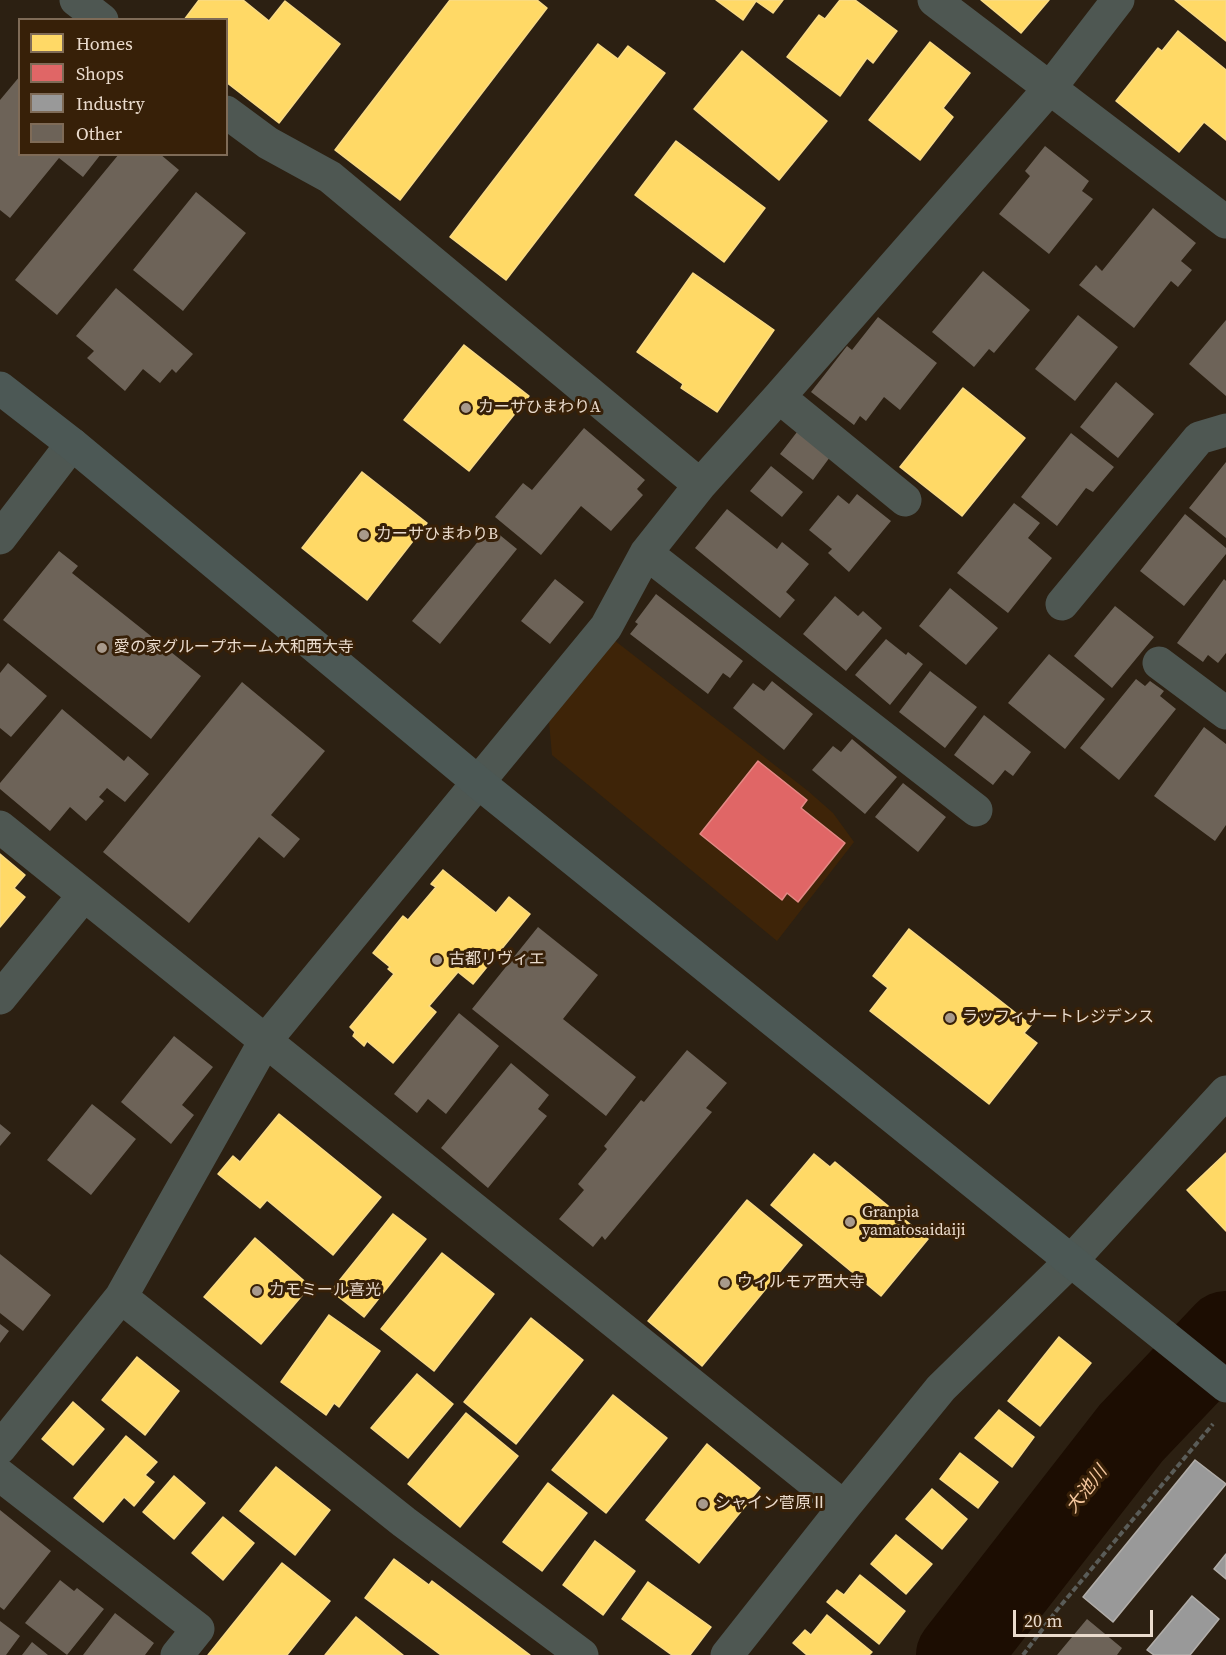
<!DOCTYPE html>
<meta charset="utf-8">
<style>
body{margin:0}
#map{position:relative;width:1226px;height:1655px;overflow:hidden;background:#2c2012;font-family:"Source Serif 4",serif}
canvas{display:block}
.legend{position:absolute;left:18px;top:18px;width:210px;height:138px;box-sizing:border-box;background:#372008;border:2px solid #7f6b57;margin:0;padding:8px 10px;list-style:none;font-size:18px;color:#eadbcd}
.legend li{display:flex;align-items:center;gap:12px;height:30px}
.legend b{width:30px;border:2px solid #7f6b57}
.scale{position:absolute;left:1013px;top:1610px;width:140px;height:27px;box-sizing:border-box;border:3px solid #eadbcd;border-top:0;padding-left:8px;font-size:18px;line-height:21px;white-space:nowrap;color:#eadbcd;-webkit-text-stroke:4px #372008;paint-order:stroke}
</style>
<div id="map">
<canvas width="1226" height="1655"></canvas>
<ul class="legend">
<li><b style="height:16px;background:#ffd966"></b>Homes</li>
<li><b style="height:16px;background:#e06666"></b>Shops</li>
<li><b style="height:16px;background:#999"></b>Industry</li>
<li><b style="height:16px;background:#6d6358"></b>Other</li>
</ul>
<div class="scale">20 m</div>
</div>
<script>
const c = document.querySelector('canvas').getContext('2d');
c.lineJoin = 'round';
function fill(path, color) { c.fillStyle = color; c.fill(path, 'evenodd'); }
const toPath = rows => new Path2D(rows.map(r => 'M' + r).join(''));
function trace(path, color, width, dash) { c.strokeStyle = color; c.lineWidth = width; c.lineCap = dash ? 'butt' : 'round'; c.setLineDash(dash || []); c.stroke(path); }
function drawText(font, color, halo, rows, align = 'center') {
  c.font = font + ' "Source Serif 4","Noto Sans JP",serif'; c.lineWidth = 6; c.setLineDash([]); c.textBaseline = 'middle'; c.strokeStyle = halo; c.fillStyle = color; for (const [text, x, y, turn = 0] of rows) {
    c.save(); c.translate(x, y); c.rotate((+turn || 0) * Math.PI / 180); c.textAlign = isNaN(turn) ? turn : align; if (halo) c.strokeText(text, 0, 0); c.fillText(text, 0, 0); c.restore();
  }
}
fill(toPath([
 [614,640,808,791,833,813,854,842,777,941,552,755,549,721]
]), '#3e2408');
const homes = toPath([
 [199,0,243,0,269,21,285,1,340,44,279,123,226,82,226,20,184,20,199,0],
 [450,0,537,0,547,8,400,200,335,150,450,0],
 [716,0,783,0,773,13,756,1,743,20,716,0],
 [840,0,855,0,897,31,873,63,867,58,840,96,787,57,819,15,825,19,840,0],
 [981,0,1049,0,1021,33,981,0],
 [1175,0,1226,0,1226,41,1175,0],
 [1178,31,1226,70,1226,140,1204,122,1179,152,1116,101,1158,48,1162,51,1178,31],
 [930,42,970,73,943,108,953,117,920,160,869,120,930,42],
 [598,44,618,59,628,46,665,73,506,280,450,237,598,44],
 [742,51,827,121,779,180,694,109,742,51],
 [676,141,765,208,724,262,635,195,676,141],
 [693,273,774,330,717,412,681,388,683,384,637,352,693,273],
 [464,345,529,396,469,471,404,420,464,345],
 [963,388,1025,438,962,516,900,467,963,388],
 [362,472,427,523,367,600,302,548,362,472],
 [0,854,25,875,14,888,25,897,0,927,0,854],
 [443,870,496,913,509,897,530,914,473,984,458,972,429,1006,436,1012,393,1063,367,1041,364,1046,353,1036,355,1032,350,1027,394,974,388,969,390,967,373,953,403,916,408,920,436,887,431,884,443,870],
 [909,929,1031,1025,1024,1033,1037,1043,989,1104,870,1011,888,988,873,976,909,929],
 [279,1114,381,1197,333,1255,267,1200,260,1208,218,1174,233,1156,240,1162,279,1114],
 [1226,1153,1226,1231,1187,1190,1226,1153],
 [814,1154,830,1167,835,1162,928,1239,881,1296,771,1205,814,1154],
 [747,1200,802,1245,702,1366,648,1321,747,1200],
 [393,1214,426,1239,364,1317,331,1291,393,1214],
 [255,1238,310,1286,261,1344,204,1297,255,1238],
 [442,1253,494,1294,434,1371,381,1329,442,1253],
 [329,1315,380,1351,339,1407,334,1403,326,1415,281,1382,329,1315],
 [531,1318,583,1360,516,1444,464,1402,531,1318],
 [1059,1337,1091,1363,1040,1426,1008,1401,1059,1337],
 [137,1357,179,1391,145,1435,102,1400,137,1357],
 [417,1374,453,1404,408,1458,371,1428,417,1374],
 [613,1395,667,1438,606,1513,552,1470,613,1395],
 [73,1402,104,1429,73,1465,42,1439,73,1402],
 [999,1410,1034,1437,1012,1467,975,1438,999,1410],
 [466,1413,518,1456,460,1527,408,1484,466,1413],
 [126,1436,157,1462,145,1475,154,1482,134,1506,124,1497,103,1522,74,1498,126,1436],
 [707,1444,760,1488,699,1563,646,1520,707,1444],
 [960,1453,998,1482,978,1508,940,1479,960,1453],
 [276,1467,330,1510,295,1555,240,1511,276,1467],
 [174,1476,205,1503,174,1539,143,1512,174,1476],
 [548,1483,587,1513,542,1571,503,1542,548,1483],
 [932,1489,967,1519,942,1549,906,1519,932,1489],
 [223,1517,254,1543,223,1580,192,1553,223,1517],
 [896,1535,932,1564,906,1594,871,1564,896,1535],
 [595,1541,635,1571,603,1615,563,1585,595,1541],
 [394,1559,429,1585,432,1581,530,1655,441,1655,365,1598,394,1559],
 [282,1563,330,1601,287,1655,208,1655,282,1563],
 [860,1575,905,1611,879,1644,827,1602,837,1590,844,1595,860,1575],
 [648,1582,711,1627,690,1655,672,1655,622,1619,648,1582],
 [827,1615,872,1652,869,1655,807,1655,793,1643,805,1630,811,1635,827,1615],
 [356,1617,403,1655,325,1655,356,1617]
]);
fill(homes, '#ffd966');
trace(homes, '#f9da85', 1.5);
const shops = toPath([
 [758,761,807,800,801,808,845,843,798,902,787,893,782,900,700,834,758,761]
]);
fill(shops, '#e06666');
trace(shops, '#e38985', 1.5);
const industry = toPath([
 [1195,1460,1226,1484,1113,1622,1083,1597,1195,1460],
 [1226,1554,1226,1579,1214,1569,1226,1554],
 [1192,1596,1219,1619,1190,1655,1154,1655,1147,1650,1192,1596]
]);
fill(industry, '#999');
trace(industry, '#b1ada9', 1.5);
trace(toPath([
 [958,1655,1131,1433,1226,1333]
]), '#1c0d02', 84);
fill(toPath([
 [20,76,20,154,101,154,83,177,59,158,10,218,0,210,0,100],
 [1045,146,1089,181,1082,191,1093,199,1049,254,999,214,1030,176,1025,171],
 [119,154,160,154,179,170,57,315,15,280],
 [196,192,246,233,183,311,133,270],
 [1153,208,1196,243,1181,261,1192,270,1178,287,1171,281,1134,328,1079,285,1096,265,1102,271],
 [983,271,1030,310,994,353,989,349,974,367,932,332],
 [116,288,193,354,176,373,172,369,160,383,143,369,125,391,87,358,94,351,76,336],
 [1078,315,1118,347,1075,401,1035,369],
 [878,317,937,363,900,410,884,397,866,421,860,416,854,425,811,392,847,346,852,350],
 [1226,320,1226,396,1189,364],
 [1116,382,1154,414,1118,458,1080,427],
 [584,428,645,480,637,489,643,495,611,531,581,506,541,555,495,517,523,483,532,490],
 [797,432,830,457,813,480,780,454],
 [1071,433,1114,467,1093,492,1086,488,1057,526,1021,497],
 [1226,462,1226,538,1189,508],
 [771,466,803,492,782,517,750,491],
 [857,494,891,521,849,572,828,553,832,549,809,530,838,495,849,504],
 [1014,503,1040,523,1028,538,1052,558,1008,613,957,573],
 [727,509,777,549,782,542,809,564,786,592,795,600,780,618,695,548],
 [1185,514,1226,548,1226,554,1184,606,1140,571],
 [490,527,517,549,440,644,412,621],
 [59,551,78,566,72,573,201,676,151,739,3,620],
 [555,579,584,602,550,644,521,621],
 [1224,579,1226,581,1226,653,1218,663,1208,655,1203,662,1177,643],
 [950,588,998,628,966,665,919,626],
 [656,594,743,661,730,678,723,673,708,694,630,634,638,624,635,622],
 [835,596,858,616,863,611,882,628,846,671,803,634],
 [1115,606,1154,637,1112,688,1074,656],
 [886,639,906,655,908,652,923,664,890,705,855,675],
 [1049,654,1105,699,1065,749,1008,703],
 [8,663,47,696,11,737,0,728,0,673],
 [930,671,977,707,945,748,899,712],
 [1136,679,1145,686,1150,681,1164,691,1160,696,1176,709,1119,780,1080,748],
 [772,681,813,714,784,750,733,708,753,683,764,691],
 [242,682,325,751,271,815,300,839,284,858,259,837,189,923,103,852],
 [62,709,124,761,128,756,149,774,125,802,107,788,99,797,104,801,86,821,70,807,50,831,0,789,0,783],
 [984,715,1031,752,1013,776,1005,770,993,785,954,755],
 [1204,727,1226,744,1226,825,1215,841,1154,796],
 [852,739,897,777,865,814,812,770,833,746,841,752],
 [903,783,946,817,918,852,875,817],
 [538,927,598,975,563,1019,636,1077,606,1116,472,1009],
 [459,1013,499,1046,446,1114,428,1099,417,1113,394,1094],
 [174,1036,213,1067,182,1105,194,1115,171,1144,121,1102],
 [687,1050,727,1083,706,1108,712,1112,605,1240,602,1236,593,1247,559,1219,584,1190,578,1184,607,1149,604,1146,641,1100,644,1102],
 [511,1063,549,1095,538,1109,547,1116,488,1188,441,1148],
 [92,1104,136,1139,91,1195,47,1160],
 [0,1124,11,1133,0,1146],
 [0,1254,51,1295,23,1331,0,1313],
 [0,1324,9,1331,0,1343],
 [0,1510,51,1551,4,1610,0,1607],
 [60,1580,74,1591,77,1588,104,1609,67,1655,25,1623],
 [115,1613,154,1643,145,1655,83,1655],
 [1087,1619,1122,1648,1117,1655,1057,1655],
 [0,1621,20,1636,6,1655,0,1655],
 [32,1642,48,1655,22,1655]
]), '#6d6358');
trace(toPath([
 [1023,1655,1057,1610,1213,1424]
]), '#5a5c58', 4, [6, 3]);
trace(toPath([
 [76,0,102,20],
 [934,0,1226,222],
 [226,112,268,143,330,177,700,485],
 [779,397,905,500],
 [0,538,72,444],
 [646,553,976,810],
 [1062,604,1199,438,1226,430],
 [1159,663,1226,713],
 [0,827,844,1507],
 [0,998,84,895],
 [121,1297,404,1522,582,1655],
 [0,1448,121,1297,265,1041,606,627,646,553,700,485,779,397,1050,88,1118,0],
 [0,1475,198,1629,177,1655],
 [727,1655,844,1507,941,1388,1071,1261,1226,1092]
]), '#4e5752', 33);
trace(toPath([
 [0,388,72,444,479,783,1226,1386]
]), '#4c5855', 33);
for (const [x, y, r, color] of [
 [466,408,6,"#a89a8c"],
 [364,535,6,"#a89a8c"],
 [102,648,6,"#a89a8c"],
 [437,960,6,"#a89a8c"],
 [950,1018,6,"#a89a8c"],
 [850,1222,6,"#a89a8c"],
 [725,1283,6,"#a89a8c"],
 [257,1291,6,"#a89a8c"],
 [703,1504,6,"#a89a8c"]
]) { const dot = new Path2D(); dot.arc(x, y, r, 0, 2 * Math.PI); c.fillStyle = color; c.fill(dot); trace(dot, '#372008', 2); }
drawText('16px', '#eadbcd', '#372008', [
 ["カーサひまわりA",478,408],
 ["カーサひまわりB",376,535],
 ["愛の家グループホーム大和西大寺",114,648],
 ["古都リヴィエ",449,960],
 ["ラッフィナートレジデンス",962,1018],
 ["Granpia",862,1213],
 ["yamatosaidaiji",862,1231],
 ["ウィルモア西大寺",737,1283],
 ["カモミール喜光",269,1291],
 ["シャイン菅原Ⅱ",715,1504]
], 'left');
drawText('italic 18px', '#f5c79e', '#372008', [
 ["大池川",1087,1490,-52]
]);
</script>
